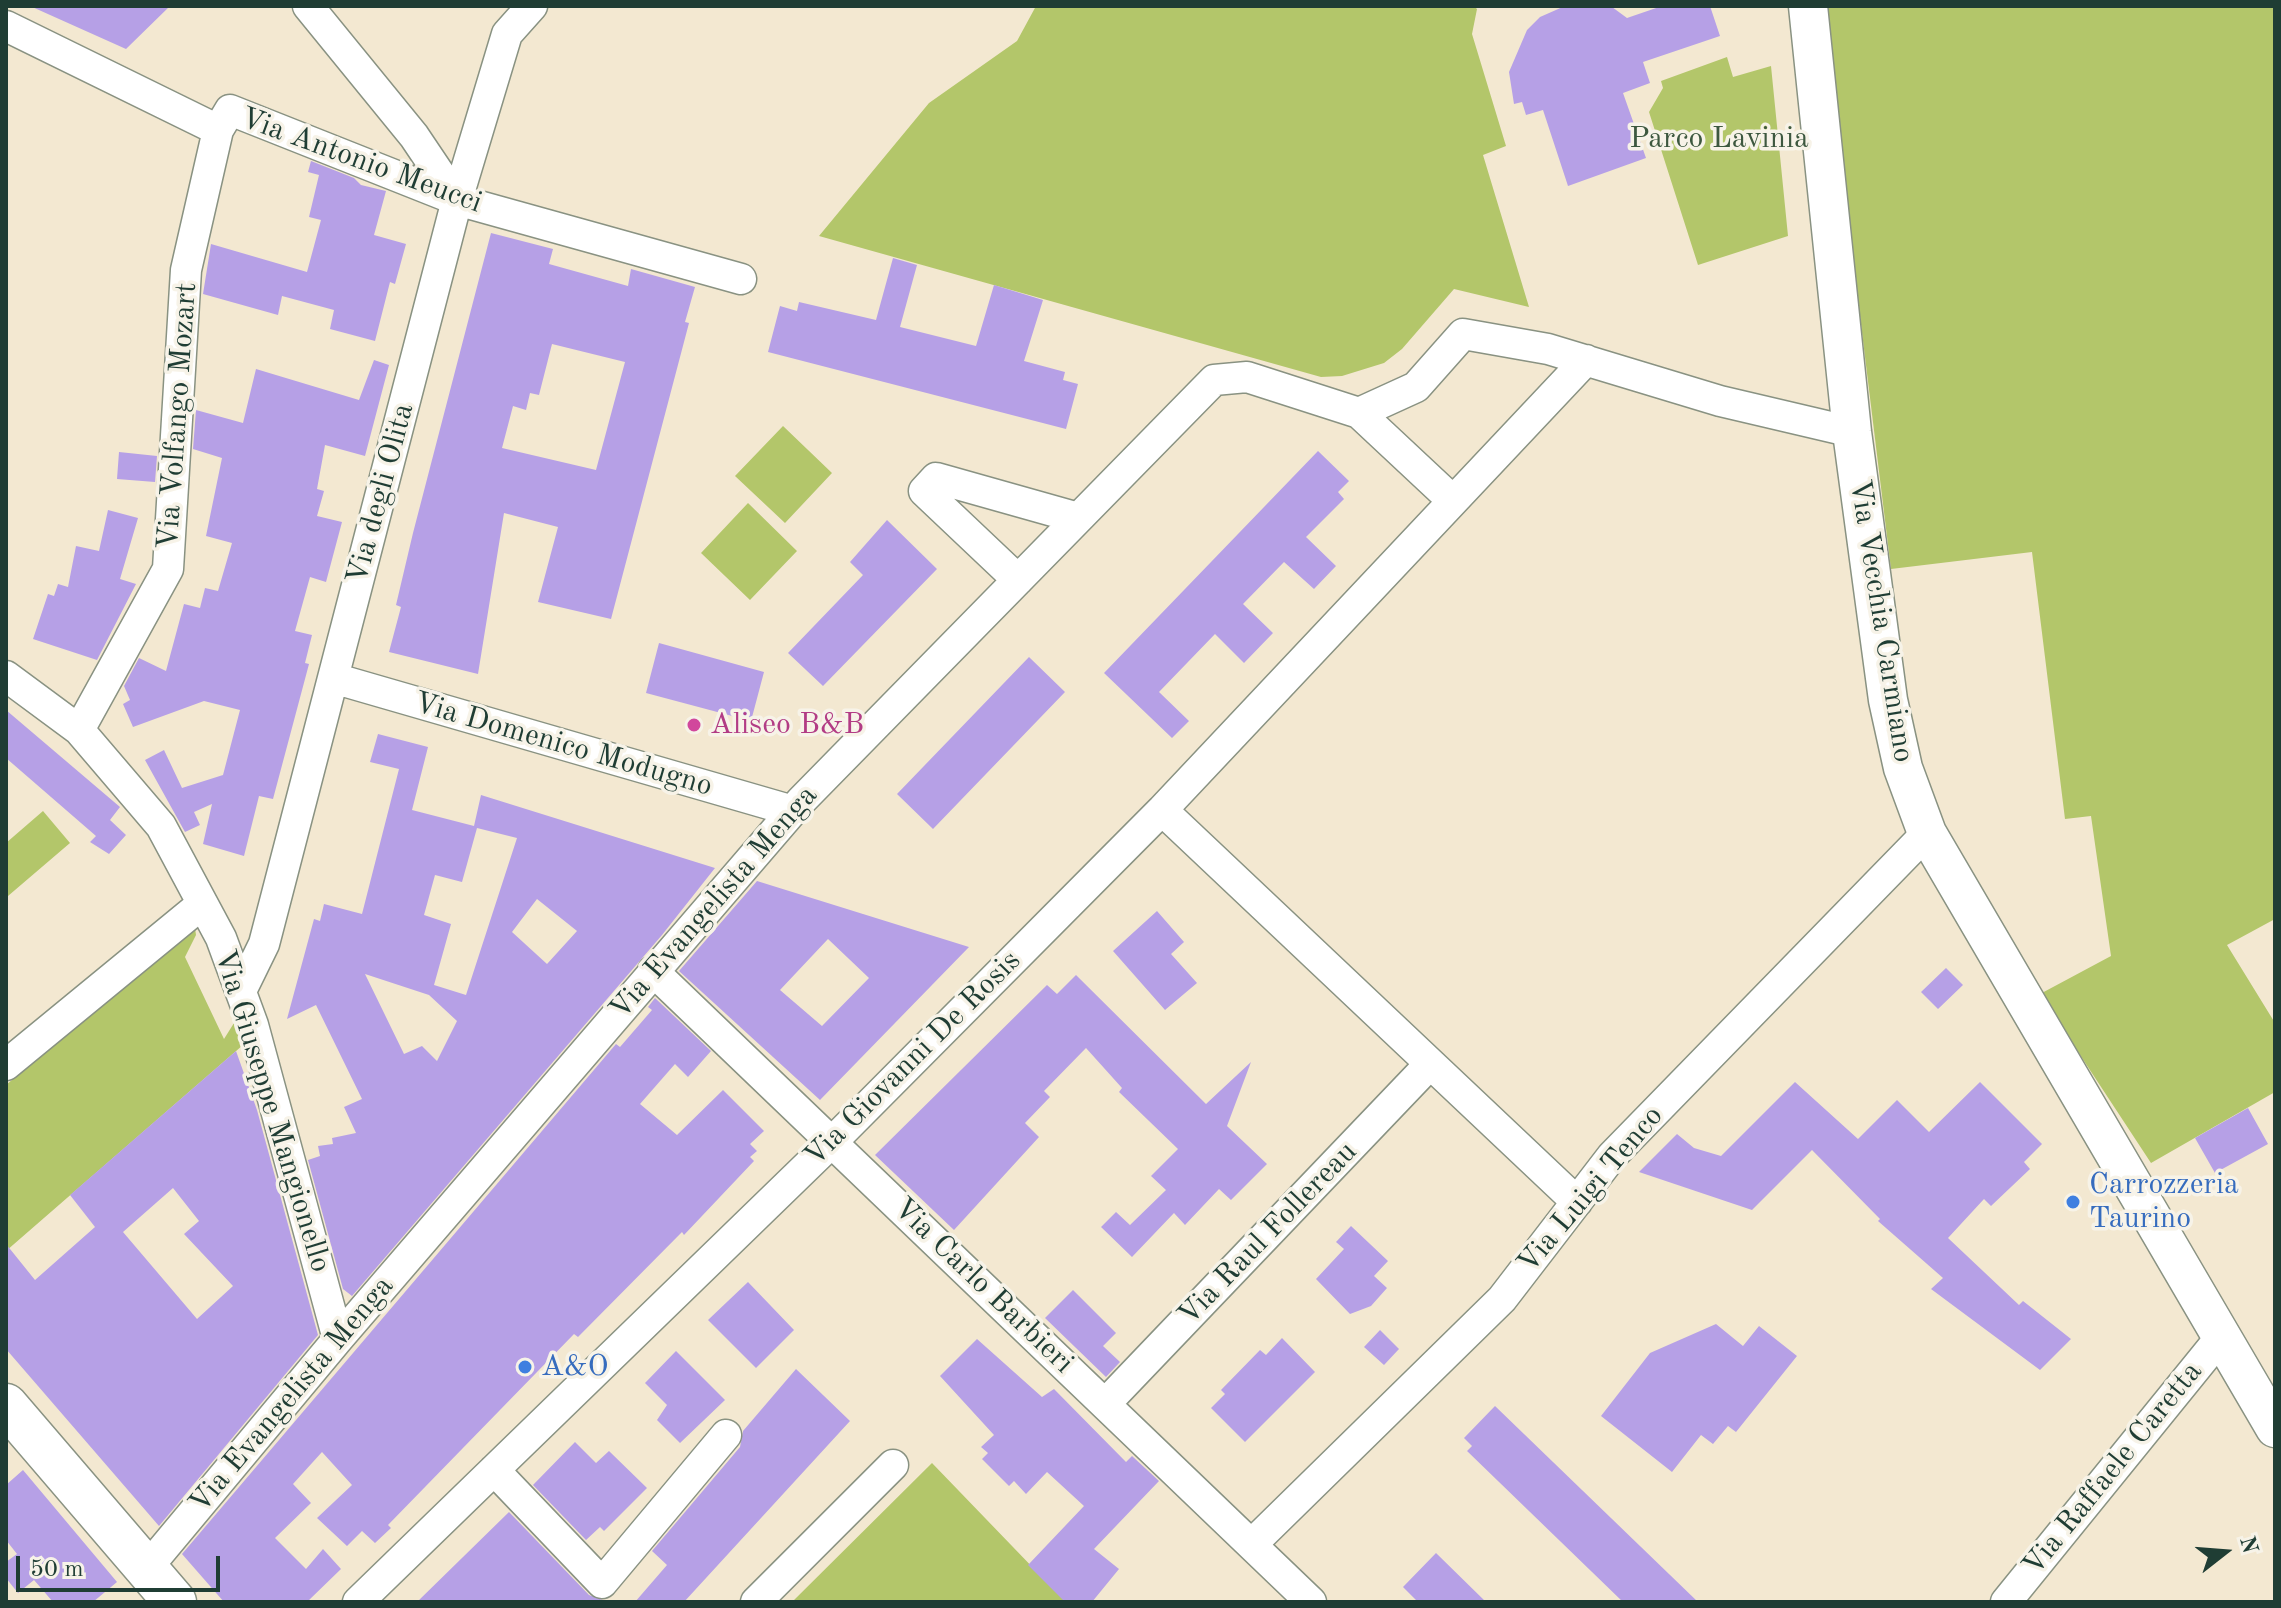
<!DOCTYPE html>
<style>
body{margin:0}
#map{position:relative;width:2281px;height:1608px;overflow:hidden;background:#f3e8d1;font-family:"Old Standard TT",serif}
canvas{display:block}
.frame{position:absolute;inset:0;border:8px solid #1f3d34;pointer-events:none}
.north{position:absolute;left:2185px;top:1512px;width:80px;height:80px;-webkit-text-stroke:6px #f7f3e8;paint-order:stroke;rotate:73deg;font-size:22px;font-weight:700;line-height:32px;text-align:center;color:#1f3d34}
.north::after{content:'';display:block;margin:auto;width:28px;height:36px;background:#1f3d34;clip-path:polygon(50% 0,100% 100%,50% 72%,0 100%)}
.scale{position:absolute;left:16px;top:1556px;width:204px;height:36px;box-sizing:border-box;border:4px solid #1f3d34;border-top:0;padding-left:10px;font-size:24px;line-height:28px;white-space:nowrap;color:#1f3d34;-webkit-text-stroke:6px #f7f3e8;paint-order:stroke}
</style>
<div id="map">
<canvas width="2281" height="1608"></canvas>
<div class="frame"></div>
<div class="north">N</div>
<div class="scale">50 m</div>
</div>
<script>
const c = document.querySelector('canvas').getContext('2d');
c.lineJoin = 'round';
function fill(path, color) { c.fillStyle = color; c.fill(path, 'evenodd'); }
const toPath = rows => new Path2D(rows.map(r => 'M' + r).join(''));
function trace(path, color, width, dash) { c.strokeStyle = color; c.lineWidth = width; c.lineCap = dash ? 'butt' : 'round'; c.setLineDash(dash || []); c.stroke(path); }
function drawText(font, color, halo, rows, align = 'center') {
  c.font = font + ' "Old Standard TT",serif'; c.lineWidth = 7; c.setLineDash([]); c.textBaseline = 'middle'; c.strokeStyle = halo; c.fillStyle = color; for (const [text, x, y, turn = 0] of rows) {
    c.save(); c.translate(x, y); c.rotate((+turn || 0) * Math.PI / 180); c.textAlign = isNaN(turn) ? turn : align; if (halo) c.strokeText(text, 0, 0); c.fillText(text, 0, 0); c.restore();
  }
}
fill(toPath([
 [1036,6,1474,6,1477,9,1472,34,1506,146,1483,155,1529,307,1454,289,1402,349,1384,363,1342,376,1321,377,819,236,929,103,1017,41],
 [1822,6,2275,6,2275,919,2227,945,2275,1023,2275,1092,2151,1163,2040,994,2111,956,2091,816,2065,819,2032,552,1891,569],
 [1727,57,1733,77,1771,66,1788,236,1698,265,1649,112,1663,88,1661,81],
 [783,426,832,473,785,523,735,476],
 [748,503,797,551,750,600,701,553],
 [43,811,70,843,8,896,6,843],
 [195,928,196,935,185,957,224,1039,234,1023,243,1045,6,1251,6,1085,190,929],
 [932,1463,1066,1602,792,1602]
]), '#b3c66a');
fill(toPath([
 [30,6,170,6,126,49],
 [1565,6,1612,7,1627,18,1662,6,1710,6,1720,36,1643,62,1650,83,1623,93,1646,158,1568,186,1543,110,1526,115,1522,102,1514,104,1509,72,1527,30,1540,17],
 [311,161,354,178,361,185,386,191,374,235,406,244,395,284,390,282,375,341,330,329,334,310,282,296,278,315,203,294,211,244,307,272,321,220,309,217,319,175,308,172],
 [491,233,553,249,549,264,628,286,631,269,695,287,685,322,689,323,611,619,538,602,558,527,504,513,478,674,389,652,401,607,396,605,413,533],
 [552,344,625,362,596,470,502,448,513,406,526,410,530,393,539,395],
 [893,258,917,265,900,327,976,346,994,285,1043,300,1024,361,1065,372,1063,380,1078,384,1066,429,768,352,780,306,797,311,799,302,876,320],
 [374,360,389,365,365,456,325,445,317,489,324,491,317,516,342,522,326,582,310,577,295,631,312,635,305,663,309,664,273,799,259,796,244,856,203,844,212,804,194,812,200,825,185,832,145,760,164,750,182,788,223,775,240,710,204,701,133,727,123,704,130,700,124,686,139,658,166,671,184,604,200,608,205,588,218,591,232,543,206,536,222,458,193,449,196,410,243,423,256,369,359,400],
 [1318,451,1349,481,1338,492,1344,499,1306,537,1336,566,1314,589,1284,562,1243,604,1273,633,1244,663,1215,634,1159,692,1189,721,1172,738,1104,673],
 [119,452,157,456,155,482,117,479],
 [108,510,138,518,120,579,136,584,97,660,33,639,48,594,54,596,58,584,68,587,76,546,99,551],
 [887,520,937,569,823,686,788,653,863,575,850,562],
 [659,643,764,672,751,721,646,693],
 [1029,657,1065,692,933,829,897,794],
 [6,710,120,807,110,820,126,835,109,854,90,842,96,836,6,758],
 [378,734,428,747,412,810,474,826,481,795,715,868,662,935,352,1296,343,1289,308,1160,320,1156,318,1146,333,1144,332,1138,356,1133,344,1107,362,1099,316,1005,287,1019,314,919,320,921,324,904,362,914,399,769,370,762],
 [477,828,517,838,466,995,434,985,451,924,424,915,435,875,462,882],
 [537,899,577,931,547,964,512,932],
 [365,974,429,995,457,1021,437,1061,422,1046,404,1054],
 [757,881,969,947,820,1100,679,971],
 [828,939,869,978,822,1026,780,990],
 [1157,911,1184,942,1171,954,1197,983,1165,1010,1113,951],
 [1946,968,1963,985,1938,1009,1921,992],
 [1076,975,1206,1104,1251,1062,1227,1126,1267,1164,1231,1200,1219,1189,1185,1225,1174,1213,1132,1257,1101,1227,1116,1212,1130,1225,1166,1190,1151,1176,1178,1149,1119,1092,1122,1088,1086,1048,1044,1091,1050,1097,1025,1123,1039,1137,954,1230,875,1155,1047,985,1057,994],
 [655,998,711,1051,688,1077,675,1064,640,1104,677,1135,723,1090,764,1131,750,1144,757,1151,750,1157,754,1161,684,1235,682,1232,578,1337,574,1334,388,1525,391,1528,375,1543,362,1531,347,1546,317,1518,352,1485,322,1452,293,1484,311,1503,275,1538,306,1569,323,1549,341,1569,307,1602,224,1602,182,1554,616,1044,620,1047,652,1010,648,1007],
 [236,1051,257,1110,318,1335,159,1526,6,1349,6,1244,35,1280,95,1227,70,1195],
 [173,1188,199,1221,184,1234,233,1286,197,1319,123,1232],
 [1795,1082,1858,1139,1897,1100,1929,1132,1980,1082,2042,1144,2024,1162,2030,1169,1991,1206,1984,1199,1948,1238,2019,1305,2023,1301,2071,1339,2040,1370,1931,1289,1943,1278,1878,1221,1880,1219,1812,1150,1752,1210,1639,1172,1677,1134,1694,1148,1721,1156],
 [2248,1108,2268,1144,2215,1173,2195,1138],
 [1351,1226,1388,1261,1374,1276,1387,1288,1371,1306,1350,1314,1316,1279,1344,1249,1336,1242],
 [748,1282,794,1330,756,1368,708,1320],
 [1073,1290,1116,1333,1103,1346,1120,1362,1106,1377,1045,1318],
 [1716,1324,1743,1346,1759,1326,1797,1356,1736,1432,1728,1426,1713,1444,1701,1435,1672,1472,1601,1416,1650,1353],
 [1380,1330,1399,1349,1384,1365,1364,1347],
 [1282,1338,1315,1372,1245,1442,1211,1408,1225,1394,1221,1390,1260,1350,1266,1355],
 [977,1339,1042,1397,1054,1389,1126,1462,1132,1456,1159,1481,1094,1549,1119,1569,1092,1602,1065,1602,1028,1565,1084,1506,1047,1472,1026,1494,1014,1481,1009,1486,982,1459,988,1453,981,1447,994,1435,940,1376],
 [676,1351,725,1400,680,1443,657,1420,667,1405,645,1383],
 [796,1369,850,1421,684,1602,635,1602,667,1565,652,1551,740,1447,743,1431],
 [1495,1406,1698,1602,1623,1602,1467,1451,1472,1446,1464,1438],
 [575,1442,596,1463,609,1451,647,1488,604,1531,600,1527,586,1540,533,1485],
 [23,1470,117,1582,93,1602,53,1602,34,1580,18,1593,6,1578,6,1562,17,1554,6,1540,6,1485],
 [509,1512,589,1595,608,1602,417,1602],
 [1436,1553,1486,1602,1418,1602,1403,1587]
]), '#b6a0e6');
const minor = toPath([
 [308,6,414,136,457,200],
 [6,26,218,130,230,110,457,200,741,279],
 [1359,413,1416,387,1463,334,1548,349,1720,401,1852,432],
 [1018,580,924,491,936,478,1078,518],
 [6,676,79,730,161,826,221,938,253,1025,338,1339],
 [333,678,793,811],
 [79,730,168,569,186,270,218,130],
 [1162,810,1577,1202],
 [653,971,1311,1602],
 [242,989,264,944,457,200,507,34,532,6],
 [6,1065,202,904],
 [1106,1403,1430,1064],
 [494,1470,602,1583,726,1435],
 [1252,1544,1502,1299,1612,1156,1927,833],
 [147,1568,338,1339,801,801,1214,380,1247,377,1359,413,1452,500],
 [358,1602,832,1142,1162,810,1586,360],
 [756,1602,893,1465],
 [2006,1602,2221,1337]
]);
const tertiary = toPath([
 [1808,6,1852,432,1888,700,1903,768,1927,833,2275,1428]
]);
const secondary = toPath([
 [6,1405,175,1602]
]);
trace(minor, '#899282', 33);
trace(tertiary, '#899282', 41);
trace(secondary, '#899282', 45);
trace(minor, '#fff', 30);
trace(tertiary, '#fff', 38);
trace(secondary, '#fff', 42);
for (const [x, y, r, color] of [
 [694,725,8,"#d1479c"],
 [2073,1202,8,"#3f7fe0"],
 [525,1367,8,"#3f7fe0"]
]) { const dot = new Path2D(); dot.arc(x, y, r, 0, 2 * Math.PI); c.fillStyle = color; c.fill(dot); trace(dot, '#f7f3e8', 3); }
drawText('30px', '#3d583f', '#f7f3e8', [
 ["Parco Lavinia",1719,139]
]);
drawText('30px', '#1f3d34', '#f7f3e8', [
 ["Via Antonio Meucci",361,161,20],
 ["Via Volfango Mozart",178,416,-86],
 ["Via degli Olita",381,494,-75],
 ["Via Vecchia Carmiano",1881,621,81],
 ["Via Domenico Modugno",563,745,16],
 ["Via Evangelista Menga",714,903,-49],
 ["Via Giovanni De Rosis",913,1059,-45],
 ["Via Giuseppe Mangionello",272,1111,73],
 ["Via Luigi Tenco",1591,1190,-50],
 ["Via Raul Follereau",1268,1234,-46],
 ["Via Carlo Barbieri",983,1286,44],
 ["Via Evangelista Menga",292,1395,-50],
 ["Via Raffaele Caretta",2113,1469,-51]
]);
drawText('30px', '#b23c85', '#f7f3e8', [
 ["Aliseo B&B",710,725]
], 'left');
drawText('30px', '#366cbe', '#f7f3e8', [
 ["Carrozzeria",2089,1185],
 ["Taurino",2089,1219],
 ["A&O",541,1367]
], 'left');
</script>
